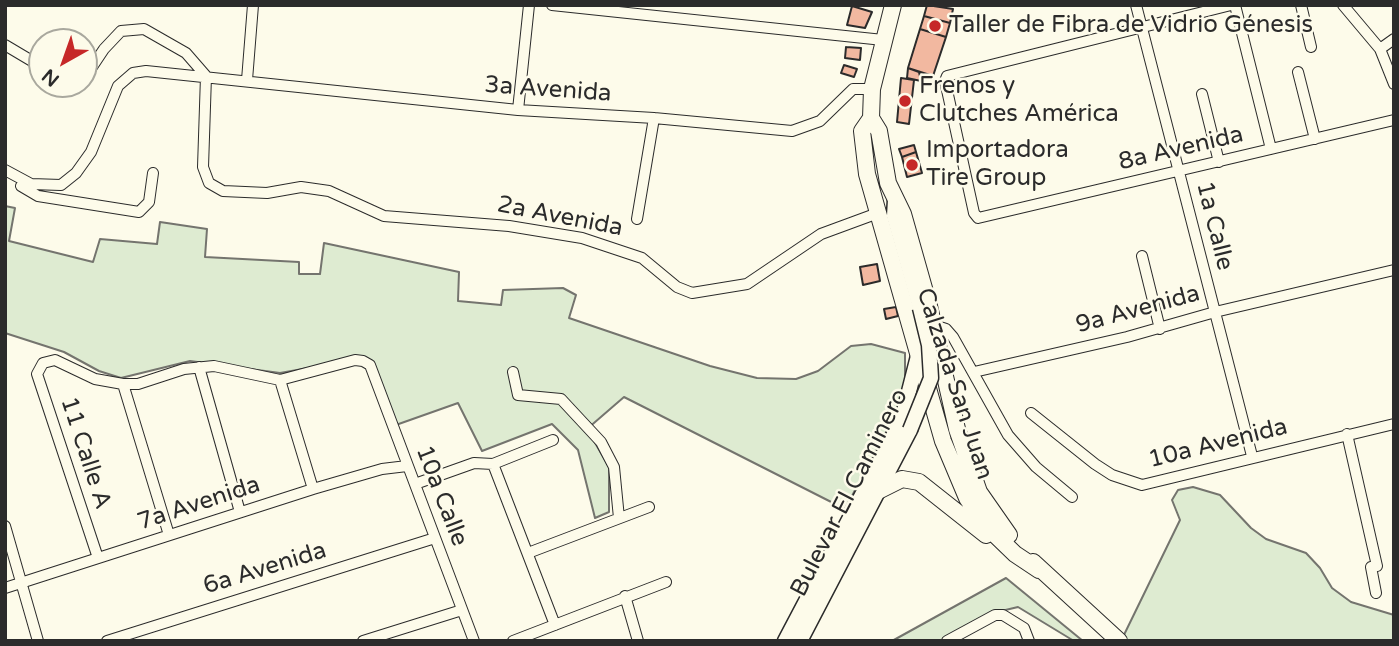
<!DOCTYPE html>
<meta charset="utf-8">
<style>
body{margin:0}
#map{position:relative;width:1399px;height:646px;overflow:hidden;background:#fdfbea;font-family:"Varela Round",sans-serif}
canvas{display:block}
.frame{position:absolute;inset:0;border:7px solid #2b2b2b;pointer-events:none}
.north{position:absolute;left:28px;top:28px;width:70px;height:70px;box-sizing:border-box;background:#fdfbea;border:2px solid #a9a89e;border-radius:50%;rotate:220deg;font-size:19px;font-weight:700;line-height:28px;text-align:center;color:#2b2b2b}
.north::after{content:'';display:block;margin:auto;width:24px;height:32px;background:#c62828;clip-path:polygon(50% 0,100% 100%,50% 72%,0 100%)}
</style>
<div id="map">
<canvas width="1399" height="646"></canvas>
<div class="frame"></div>
<div class="north">N</div>
</div>
<script>
const c = document.querySelector('canvas').getContext('2d');
c.lineJoin = 'round';
function fill(path, color) { c.fillStyle = color; c.fill(path, 'evenodd'); }
const toPath = rows => new Path2D(rows.map(r => 'M' + r).join(''));
function trace(path, color, width, dash) { c.strokeStyle = color; c.lineWidth = width; c.lineCap = dash ? 'butt' : 'round'; c.setLineDash(dash || []); c.stroke(path); }
function drawText(font, color, halo, rows, align = 'center') {
  c.font = font + ' "Varela Round",sans-serif'; c.lineWidth = 5; c.setLineDash([]); c.textBaseline = 'middle'; c.strokeStyle = halo; c.fillStyle = color; for (const [text, x, y, turn = 0] of rows) {
    c.save(); c.translate(x, y); c.rotate((+turn || 0) * Math.PI / 180); c.textAlign = isNaN(turn) ? turn : align; if (halo) c.strokeText(text, 0, 0); c.fillText(text, 0, 0); c.restore();
  }
}
const green = toPath([
 [5,206,15,208,9,241,93,262,100,239,157,244,160,222,207,229,205,257,299,262,299,274,320,274,324,243,459,272,458,301,501,305,503,290,563,288,576,295,569,318,710,366,757,378,796,379,818,371,851,346,871,344,905,353,905,380,900,406,845,509,624,397,587,429,609,467,609,512,595,518,578,450,552,424,482,451,458,403,393,426,365,358,280,373,190,361,121,378,99,371,64,352,5,333,5,206],
 [1193,487,1220,495,1251,528,1266,539,1306,553,1320,568,1332,588,1351,602,1394,615,1394,641,1121,641,1180,520,1172,500,1178,490,1193,487],
 [1006,578,1083,641,1074,641,1018,607,997,612,947,641,892,641,1006,578]
]);
fill(green, '#deebd1');
trace(green, '#74746e', 2);
const building = toPath([
 [927,5,953,9,950,23,924,16,927,5],
 [852,6,872,12,865,28,847,25,852,6],
 [924,16,950,23,946,37,920,29,924,16],
 [920,29,946,37,933,76,908,68,920,29],
 [846,47,861,48,860,60,845,58,846,47],
 [844,65,857,69,854,77,841,73,844,65],
 [908,68,919,72,921,81,907,78,908,68],
 [901,78,914,80,909,124,897,122,901,78],
 [914,145,916,152,902,157,899,149,914,145],
 [916,152,922,173,907,177,902,157,916,152],
 [877,264,880,281,863,285,860,267,877,264],
 [896,307,898,316,886,319,884,309,896,307]
]);
fill(building, '#f2b8a0');
trace(building, '#2b2b2b', 2);
const street = toPath([
 [552,5,883,40],
 [1136,5,1252,456],
 [1231,5,947,76,945,81,974,213,978,218,1394,120],
 [1235,5,1271,149],
 [1301,5,1311,47],
 [1343,5,1380,49,1394,84],
 [5,45,42,67],
 [1380,49,1394,39],
 [1298,72,1315,139],
 [206,76,203,167,209,183,223,191,267,193,301,187,329,191,384,216,509,226,582,238,642,258,677,287,692,293,747,284,821,234,878,213],
 [84,79,104,49,121,31,144,29,186,53,206,76],
 [247,80,253,5],
 [72,84,76,84],
 [1202,94,1219,162],
 [518,110,529,5],
 [5,170,31,184,61,185,76,173,91,152,118,86,133,73,146,71,518,110,654,118,792,131,820,121,853,89,872,89],
 [21,186,38,196,139,212,149,202,153,173],
 [637,219,654,118],
 [1142,256,1160,329],
 [934,325,946,329,953,337,1008,435,1036,467,1072,497],
 [199,367,240,512],
 [513,372,518,395,561,399,601,442,614,467,619,518],
 [974,372,1127,337,1215,312,1394,270],
 [280,380,313,489],
 [123,384,169,535],
 [1031,413,1095,464,1112,475,1142,485,1394,424],
 [1347,434,1377,566,1371,567,1376,593],
 [493,464,555,625],
 [415,484,474,463,493,464,553,440],
 [5,526,38,641],
 [528,553,649,507],
 [98,558,37,374,43,363,55,360,95,379,123,384,138,384,184,369,214,366,280,380,355,360,363,361,370,365,474,641],
 [5,588,313,489,382,469,407,466],
 [625,596,638,641],
 [107,641,435,538],
 [363,641,462,610],
 [513,641,666,582],
 [947,641,995,615,1003,615,1024,628,1029,641]
]);
const secondary = toPath([
 [895,200,894,216,920,308],
 [785,641,902,419,918,356],
 [800,641,910,430]
]);
const primary = toPath([
 [893,5,872,89,871,118,862,131,867,174,943,441,967,498,985,525,1015,554,1039,570],
 [871,118,879,131,888,183,903,214,929,306,957,429,979,492,1009,535],
 [880,490,902,479,919,482,986,535],
 [1033,562,1119,641]
]);
trace(street, '#2b2b2b', 12);
trace(secondary, '#2b2b2b', 17);
trace(primary, '#2b2b2b', 18);
trace(street, '#fdfbea', 10);
trace(secondary, '#fdfbea', 14);
trace(primary, '#fdfbea', 16);
const secondaryBridge = toPath([
 [910,430,931,378,929,345,920,308]
]);
trace(secondaryBridge, '#2b2b2b', 17, []);
trace(secondaryBridge, '#fdfbea', 14);
for (const [x, y, r, color] of [
 [935,26,7,"#c62828"],
 [905,101,7,"#c62828"],
 [912,165,7,"#c62828"]
]) { const dot = new Path2D(); dot.arc(x, y, r, 0, 2 * Math.PI); c.fillStyle = color; c.fill(dot); trace(dot, '#fdfbea', 2.5); }
drawText('24px', '#2b2b2b', '#fdfbea', [
 ["Taller de Fibra de Vidrio Génesis",949,26],
 ["Frenos y",919,87],
 ["Clutches América",919,115],
 ["Importadora",926,151],
 ["Tire Group",926,179]
], 'left');
drawText('24px', '#2b2b2b', '#fdfbea', [
 ["3a Avenida",548,90,4],
 ["8a Avenida",1181,149,-13],
 ["2a Avenida",560,217,11],
 ["1a Calle",1214,226,76],
 ["9a Avenida",1138,310,-15],
 ["Calzada San Juan",954,384,72],
 ["10a Avenida",1218,444,-14],
 ["11 Calle A",85,453,72],
 ["Bulevar El Caminero",850,493,-63],
 ["10a Calle",441,496,69],
 ["7a Avenida",199,504,-18],
 ["6a Avenida",265,569,-17]
]);
</script>
